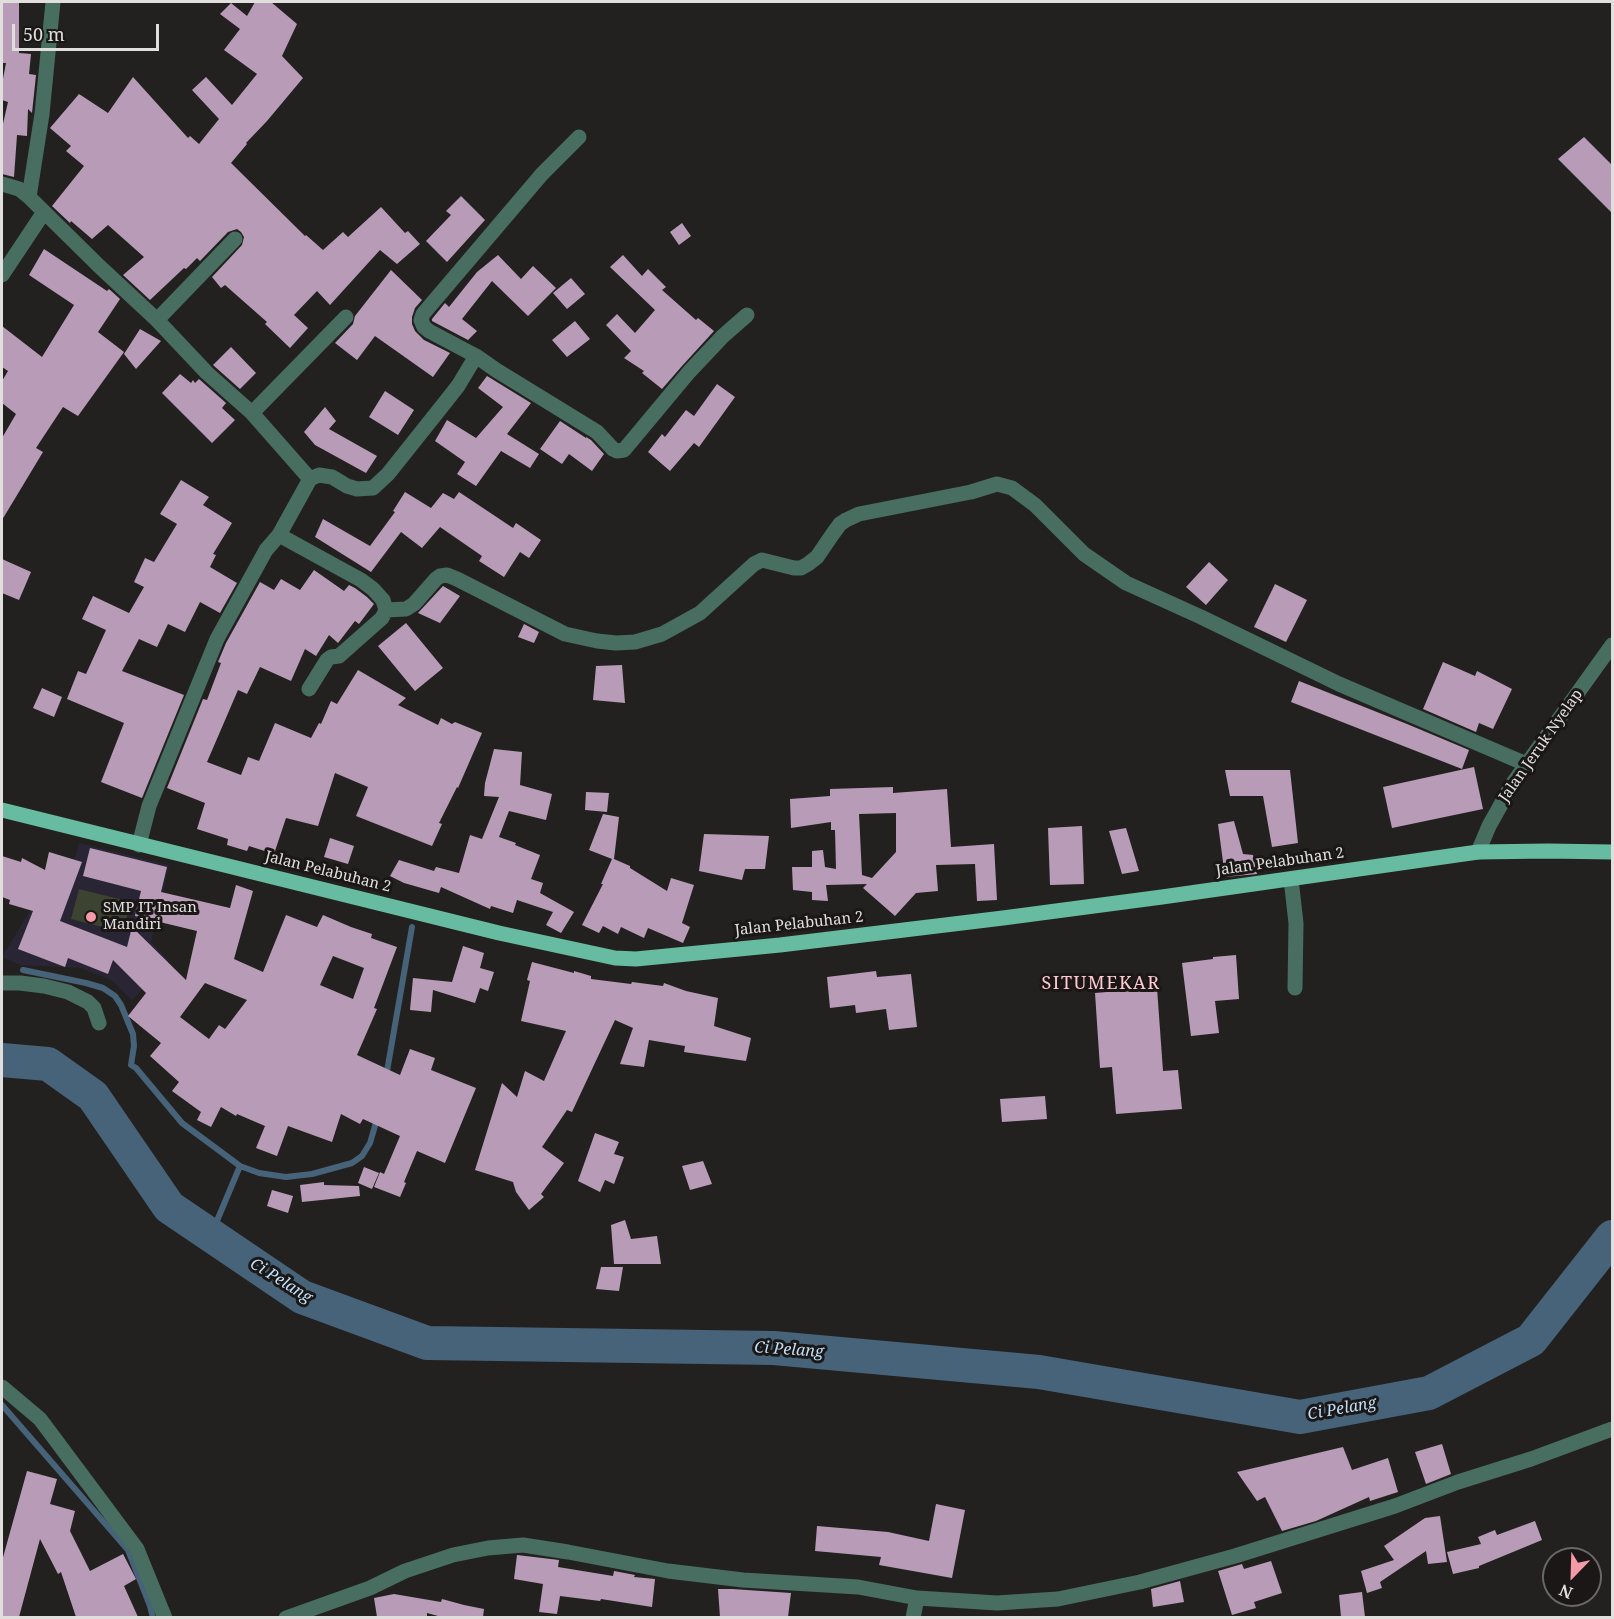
<!DOCTYPE html>
<style>
body{margin:0}
#map{position:relative;width:1614px;height:1619px;overflow:hidden;background:#23211f;font-family:"Noto Serif",serif}
canvas{display:block}
.frame{position:absolute;inset:0;border:3px solid #e1dfde;pointer-events:none}
.north{position:absolute;left:1542px;top:1547px;width:60px;height:60px;box-sizing:border-box;background:#1a1716;border:2px solid #6a6766;border-radius:50%;rotate:203deg;font-size:16px;font-weight:700;line-height:24px;text-align:center;color:#e1dfde}
.north::after{content:'';display:block;margin:auto;width:21px;height:27px;background:#f39aa7;clip-path:polygon(50% 0,100% 100%,50% 72%,0 100%)}
.scale{position:absolute;left:12px;top:24px;width:147px;height:27px;box-sizing:border-box;border:3px solid #e1dfde;border-top:0;padding-left:8px;font-size:18px;line-height:21px;white-space:nowrap;color:#e1dfde;-webkit-text-stroke:4px #1a1716;paint-order:stroke}
</style>
<div id="map">
<canvas width="1614" height="1619"></canvas>
<div class="frame"></div>
<div class="north">N</div>
<div class="scale">50 m</div>
</div>
<script>
const c = document.querySelector('canvas').getContext('2d');
c.lineJoin = 'round';
function fill(path, color) { c.fillStyle = color; c.fill(path, 'evenodd'); }
const toPath = rows => new Path2D(rows.map(r => 'M' + r).join(''));
function trace(path, color, width, dash) { c.strokeStyle = color; c.lineWidth = width; c.lineCap = dash ? 'butt' : 'round'; c.setLineDash(dash || []); c.stroke(path); }
function drawText(font, color, halo, rows, align = 'center') {
  c.font = font + ' "Noto Serif",serif'; c.lineWidth = 6; c.setLineDash([]); c.textBaseline = 'middle'; c.strokeStyle = halo; c.fillStyle = color; for (const [text, x, y, turn = 0] of rows) {
    c.save(); c.translate(x, y); c.rotate((+turn || 0) * Math.PI / 180); c.textAlign = isNaN(turn) ? turn : align; if (halo) c.strokeText(text, 0, 0); c.fillText(text, 0, 0); c.restore();
  }
}
fill(toPath([
 [79,843,169,865,151,942,169,961,132,1000,111,980,80,968,20,965,2,957,30,911,39,882,66,890]
]), '#2a2535');
fill(toPath([
 [79,889,131,902,123,932,71,919]
]), '#3c4431');
trace(toPath([
 [23,970,86,983,103,988,115,996,121,1005,133,1034,134,1046,131,1065,136,1068,182,1123,240,1166,259,1173,286,1177,312,1174,352,1163,362,1156,370,1143,377,1119],
 [386,1077,412,927],
 [211,1235,240,1166],
 [2,1405,128,1550,150,1606,153,1618]
]), '#466379', 6);
trace(toPath([
 [2,1060,48,1064,93,1096,169,1207,302,1297,427,1343,774,1348,1039,1372,1300,1417,1429,1393,1531,1340,1612,1237]
]), '#466379', 34);
fill(toPath([
 [2,2,19,2,19,53,31,54,29,74,36,75,32,113,28,109,27,136,17,135,14,177,2,174,2,128,8,102,2,100,2,84,6,63,2,63],
 [255,2,271,2,297,24,282,56,303,78,267,121,246,143,247,144,231,163,305,236,306,235,323,250,343,232,348,237,381,207,405,233,408,231,420,244,397,264,380,250,330,305,317,291,294,315,308,328,290,348,265,324,267,322,225,285,221,288,212,277,242,245,244,237,241,232,237,229,228,232,200,261,197,258,186,269,184,268,150,300,123,275,144,257,108,225,92,239,71,221,70,223,52,206,84,166,66,151,71,146,50,128,79,94,108,113,133,77,188,138,190,136,199,144,219,119,192,90,206,77,232,105,257,74,224,50,240,29,220,14,231,3,247,16],
 [1584,137,1612,165,1612,213,1558,159],
 [461,196,485,220,447,262,426,241,451,215,446,211],
 [682,223,691,236,679,245,670,232],
 [44,249,107,291,109,289,120,299,98,332,124,352,78,416,63,407,36,448,43,452,2,520,2,438,16,414,2,403,2,381,8,371,2,367,2,326,42,357,74,305,29,275],
 [498,255,521,279,533,266,556,288,528,316,492,281,462,319,477,331,468,340,432,321,432,319,445,303,449,307,477,272],
 [623,255,642,276,648,269,666,287,662,290,696,320,698,318,714,331,682,366,662,389,642,373,644,371,624,358,631,351,606,325,617,314,635,333,655,310,610,267],
 [391,270,422,300,415,308,412,317,412,324,415,331,424,340,450,353,433,377,375,336,357,360,335,343,353,324,355,316],
 [571,278,585,294,567,309,553,293],
 [575,321,590,339,567,357,552,340],
 [140,329,161,341,136,369,124,354],
 [231,347,256,373,240,389,213,365],
 [180,374,191,383,193,380,195,383,199,379,226,403,222,408,235,420,212,443,162,393],
 [487,376,531,403,507,434,539,454,530,468,501,451,476,486,457,474,465,462,435,441,447,420,476,438,503,407,478,388],
 [717,384,735,397,699,447,694,443,670,471,648,452,662,434,665,437,686,410,694,416],
 [385,391,414,410,398,435,369,417],
 [325,407,336,421,329,429,377,456,366,473,315,445,304,432],
 [560,421,586,438,586,437,591,440,604,454,592,471,569,454,562,464,540,449],
 [181,480,209,497,203,505,232,523,213,554,216,555,210,567,237,583,220,613,200,602,185,632,168,624,157,647,139,639,122,671,184,695,142,798,101,782,124,723,67,699,78,671,86,674,106,630,82,619,93,596,129,613,144,587,134,582,145,558,154,562,177,524,160,514],
 [405,492,431,508,443,493,454,499,459,492,513,528,516,523,541,540,529,558,520,552,504,577,479,561,482,556,440,527,422,548,401,532,371,572,315,537,323,519,370,546,395,512,393,511],
 [2,559,31,572,19,600,2,593],
 [1209,562,1228,580,1206,605,1186,587],
 [314,570,344,591,349,585,355,588,367,597,374,604,359,624,355,621,338,643,329,635,316,656,305,649,291,681,260,667,247,694,238,690,207,762,241,775,248,757,259,761,275,723,311,738,319,723,321,724,331,701,337,704,358,670,406,698,398,705,438,725,441,718,452,724,455,722,482,733,458,788,457,787,439,823,442,824,432,846,356,816,368,787,335,773,318,826,286,818,274,854,249,846,247,851,227,845,228,839,197,829,205,803,167,788,203,699,207,700,221,663,218,662,226,643,260,582,274,590,281,579,300,590],
 [1275,584,1307,600,1286,642,1254,627],
 [443,586,460,596,440,623,418,613],
 [406,623,443,668,415,691,378,646],
 [524,624,539,632,534,643,518,637],
 [1443,662,1475,676,1477,671,1512,689,1493,729,1479,723,1476,732,1423,709],
 [622,665,625,703,593,700,596,666],
 [1299,681,1407,724,1469,750,1462,769,1291,702],
 [42,688,62,697,54,717,33,708],
 [494,749,522,752,520,785,552,794,546,820,509,811,499,837,516,843,515,845,540,855,531,879,543,883,540,893,574,912,561,933,546,925,553,912,517,900,513,913,491,906,490,909,441,887,439,893,404,883,390,876,399,860,434,871,436,867,459,873,470,835,482,839,499,797,484,796,485,783],
 [1474,767,1483,809,1392,828,1383,787],
 [1225,770,1290,770,1298,843,1272,847,1263,796,1230,796],
 [893,787,893,793,947,789,951,847,994,844,997,900,977,901,975,864,936,865,938,891,916,893,895,916,863,888,867,884,826,885,828,901,812,900,812,892,793,890,792,867,812,867,812,851,823,850,825,867,836,869,835,830,831,830,831,822,791,828,790,799,830,796,830,789],
 [896,813,896,852,872,878,862,875,859,814],
 [586,792,609,793,607,812,585,810],
 [603,814,619,817,614,859,630,866,630,868,667,891,671,878,694,885,682,923,690,927,683,943,648,928,644,938,621,927,618,934,603,926,599,933,582,925,603,884,601,884,612,859,589,850],
 [1234,821,1243,854,1253,855,1257,874,1225,877,1218,824],
 [1082,826,1084,884,1050,885,1048,828],
 [1126,828,1139,871,1122,874,1109,831],
 [704,834,769,836,765,869,745,869,742,880,699,871],
 [330,838,354,846,348,864,324,857],
 [90,848,167,867,161,892,230,908,236,885,253,891,234,959,263,972,286,915,317,927,323,915,351,927,372,934,371,938,397,947,374,1008,377,1009,357,1055,400,1075,410,1049,435,1058,431,1070,476,1088,445,1163,417,1151,404,1182,406,1183,400,1197,374,1187,380,1172,384,1174,400,1136,363,1119,360,1124,341,1114,332,1142,288,1126,277,1156,256,1148,265,1126,237,1114,236,1116,221,1107,211,1127,197,1120,201,1112,172,1091,179,1082,150,1056,161,1043,128,1016,146,993,113,960,108,974,68,958,65,967,18,949,33,911,9,904,10,900,2,897,2,856,21,862,22,858,45,870,49,852,82,862,60,921,127,947,132,927,186,980,197,931,135,916,141,891,83,876],
 [333,956,364,968,353,999,320,985],
 [205,983,247,1000,225,1029,219,1025,209,1039,180,1017],
 [463,946,484,953,480,968,494,972,488,991,480,988,475,1003,433,990,431,1012,410,1010,413,978,452,982],
 [1236,955,1239,999,1215,1001,1219,1033,1191,1036,1182,963,1213,959,1213,957],
 [532,962,574,973,574,971,591,976,591,979,631,984,632,982,663,986,664,983,686,991,718,998,714,1026,751,1038,746,1061,684,1052,685,1046,649,1040,644,1067,620,1064,633,1028,615,1020,572,1112,567,1110,542,1147,564,1163,541,1194,544,1197,529,1210,516,1192,513,1182,475,1170,502,1083,517,1097,525,1071,544,1081,566,1031,521,1021,530,981,527,980],
 [876,971,877,977,911,974,917,1027,889,1030,886,1009,856,1013,855,1005,830,1008,827,977],
 [1157,988,1163,1071,1178,1070,1182,1109,1116,1114,1112,1067,1100,1068,1095,993],
 [1045,1096,1047,1119,1002,1122,1000,1099],
 [595,1133,619,1142,614,1154,624,1157,614,1184,605,1180,600,1192,578,1181],
 [703,1161,712,1184,690,1190,682,1166],
 [364,1167,379,1173,372,1189,358,1183],
 [324,1182,324,1185,359,1186,360,1196,302,1202,300,1185],
 [272,1190,293,1196,288,1213,267,1206],
 [625,1220,631,1239,657,1236,661,1264,614,1264,611,1225],
 [601,1267,623,1267,619,1291,596,1289],
 [1442,1444,1451,1474,1426,1484,1415,1452],
 [1343,1447,1352,1470,1388,1458,1398,1492,1370,1501,1369,1497,1316,1521,1282,1531,1265,1497,1257,1501,1237,1472],
 [27,1471,57,1479,50,1504,75,1511,70,1531,90,1571,123,1554,136,1579,124,1586,138,1617,76,1617,61,1572,58,1574,40,1539,19,1617,2,1617,2,1561],
 [936,1504,965,1510,952,1578,879,1565,881,1557,815,1551,817,1526,888,1532,929,1541],
 [1440,1516,1447,1562,1428,1564,1426,1551,1380,1582,1382,1588,1367,1593,1361,1571,1394,1560,1384,1546,1425,1518],
 [1535,1521,1542,1540,1479,1566,1479,1568,1453,1574,1447,1552,1481,1544,1478,1537,1495,1530,1497,1535],
 [517,1555,559,1560,558,1567,613,1576,614,1571,635,1575,634,1577,655,1579,652,1607,601,1599,600,1601,560,1596,557,1614,539,1612,543,1584,514,1579],
 [1271,1561,1282,1593,1254,1602,1256,1608,1232,1615,1218,1571,1242,1564,1244,1569],
 [1180,1581,1184,1602,1153,1607,1151,1589],
 [718,1589,732,1589,791,1593,788,1617,720,1617],
 [1362,1592,1365,1617,1341,1617,1339,1595],
 [394,1594,441,1602,442,1599,464,1605,484,1609,483,1617,438,1617,438,1616,427,1613,427,1617,377,1617,374,1598]
]), '#b89cb7');
trace(toPath([
 [2,184,19,189,29,197,99,266,157,320,207,373,252,413,310,479],
 [29,197,42,114,53,2],
 [2,275,44,212],
 [157,320,235,239],
 [476,356,429,331,424,327,421,320,423,314,542,174,579,137],
 [252,413,346,317],
 [279,535,361,580,373,589,383,600,386,610,382,618,347,649,339,656,331,657,327,660,309,689],
 [386,610,406,609,414,604,436,579,440,576,447,575,457,579,565,634,597,641,616,643,635,642,662,634,700,613,754,564,762,560,794,568,801,568,808,564,817,557,832,535,840,524,846,520,859,514,971,492,997,484,1012,488,1035,505,1084,554,1126,583,1201,617,1339,684,1526,764],
 [139,845,149,806,217,639,266,550,279,535,310,479,319,475,332,477,347,486,357,489,373,488,388,474,443,405,458,386,476,356,496,370,597,432,613,449,617,451,624,450,689,372,723,336,747,315],
 [1478,852,1489,826,1513,783,1612,645],
 [1291,879,1296,923,1295,988],
 [2,983,20,983,44,986,68,992,88,1002,94,1008,99,1023],
 [2,1387,40,1419,137,1549,165,1618],
 [286,1618,370,1588,405,1571,453,1555,488,1548,523,1545,568,1552,668,1571,743,1580,858,1587,917,1598,997,1603,1058,1599,1140,1582,1235,1556,1395,1506,1458,1482,1531,1459,1612,1429],
 [913,1618,917,1598]
]), '#476e60', 15);
trace(toPath([
 [2,810,499,933,615,958,636,959,780,945,1003,918,1162,897,1478,852,1548,851,1612,852]
]), '#66bba0', 15);
for (const [x, y, r, color] of [
 [91,917,6,"#f39aa7"]
]) { const dot = new Path2D(); dot.arc(x, y, r, 0, 2 * Math.PI); c.fillStyle = color; c.fill(dot); trace(dot, '#1a1716', 2); }
drawText('15px', '#e1dfde', '#1a1716', [
 ["Jalan Jeruk Nyelap",1541,746,-55],
 ["Jalan Pelabuhan 2",1280,862,-8],
 ["Jalan Pelabuhan 2",328,872,14],
 ["Jalan Pelabuhan 2",799,924,-6]
]);
drawText('15px', '#e1dfde', '#1a1716', [
 ["SMP IT Insan",103,908],
 ["Mandiri",103,925]
], 'left');
drawText('italic 16px', '#c0dff8', '#1a1716', [
 ["Ci Pelang",281,1281,32],
 ["Ci Pelang",789,1350,4],
 ["Ci Pelang",1342,1409,-10]
]);
c.letterSpacing = '1.5px';
drawText('18px', '#fecad0', '#1a1716', [
 ["SITUMEKAR",1101,984]
]);
c.letterSpacing = '0px';
</script>
